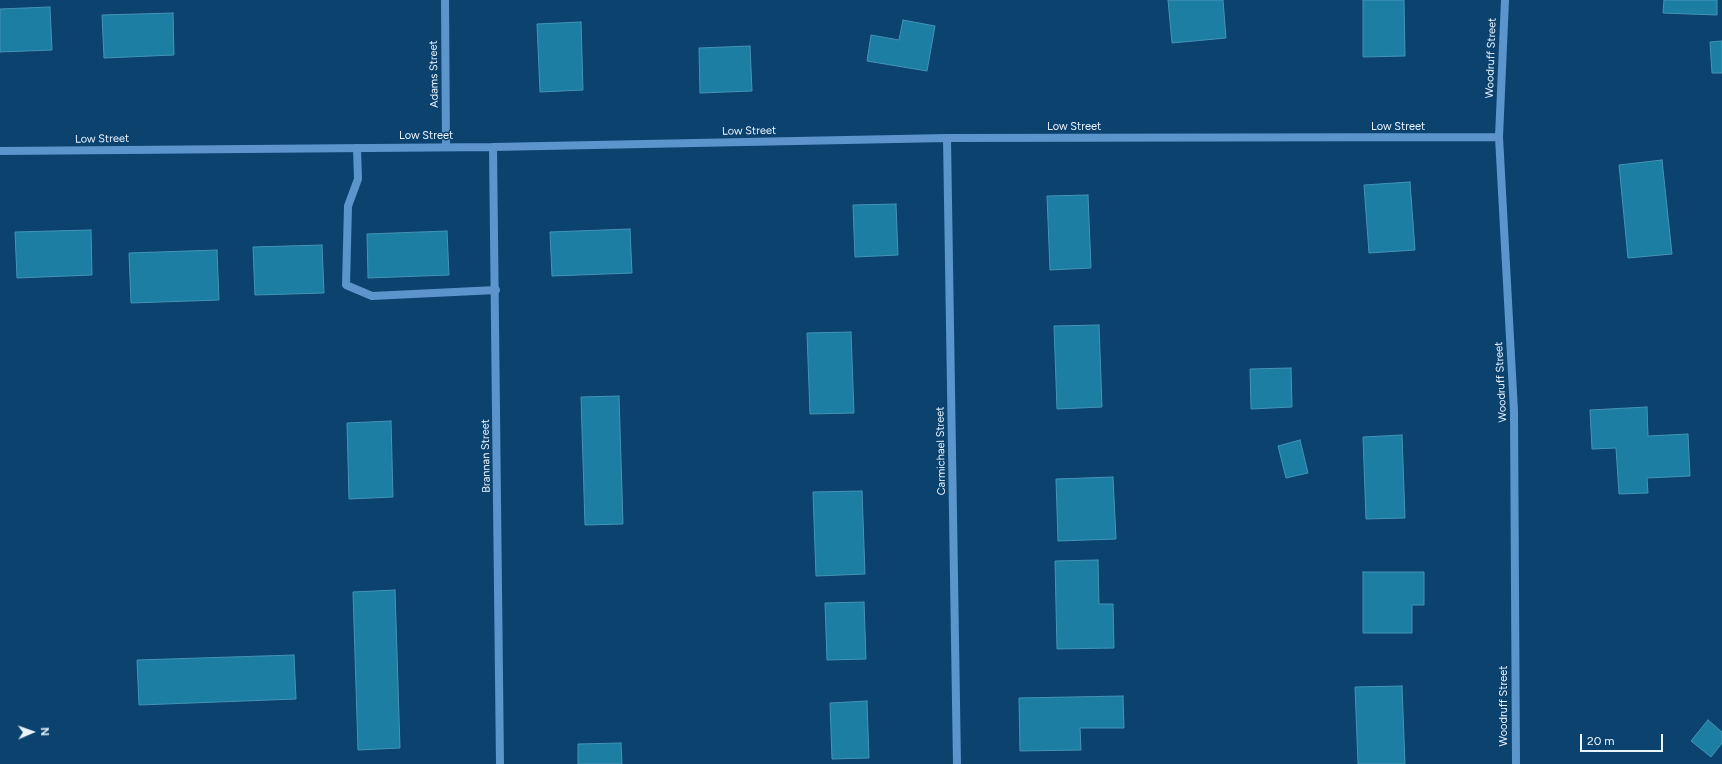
<!DOCTYPE html>
<style>
body{margin:0}
#map{position:relative;width:1722px;height:764px;overflow:hidden;background:#0c426e;font-family:Figtree,sans-serif}
canvas{display:block}
.north{position:absolute;left:12px;top:712px;width:40px;height:40px;-webkit-text-stroke:3px #0c426e;paint-order:stroke;rotate:88deg;font-size:11px;font-weight:700;line-height:16px;text-align:center;color:#e9f4ff}
.north::after{content:'';display:block;margin:auto;width:14px;height:18px;background:#e9f4ff;clip-path:polygon(50% 0,100% 100%,50% 72%,0 100%)}
.scale{position:absolute;left:1580px;top:734px;width:83px;height:18px;box-sizing:border-box;border:2px solid #e9f4ff;border-top:0;padding-left:5px;font-size:12px;line-height:14px;white-space:nowrap;color:#e9f4ff;-webkit-text-stroke:3px #0c426e;paint-order:stroke}
</style>
<div id="map">
<canvas width="1722" height="764"></canvas>
<div class="north">N</div>
<div class="scale">20 m</div>
</div>
<script>
const c = document.querySelector('canvas').getContext('2d');
c.lineJoin = 'round';
function fill(path, color) { c.fillStyle = color; c.fill(path, 'evenodd'); }
const toPath = rows => new Path2D(rows.map(r => 'M' + r).join(''));
function trace(path, color, width, dash) { c.strokeStyle = color; c.lineWidth = width; c.lineCap = dash ? 'butt' : 'round'; c.setLineDash(dash || []); c.stroke(path); }
function drawText(font, color, halo, rows, align = 'center') {
  c.font = font + ' Figtree,sans-serif'; c.lineWidth = 3; c.setLineDash([]); c.textBaseline = 'middle'; c.strokeStyle = halo; c.fillStyle = color; for (const [text, x, y, turn = 0] of rows) {
    c.save(); c.translate(x, y); c.rotate((+turn || 0) * Math.PI / 180); c.textAlign = isNaN(turn) ? turn : align; if (halo) c.strokeText(text, 0, 0); c.fillText(text, 0, 0); c.restore();
  }
}
const building = toPath([
 [1168,0,1223,0,1226,38,1172,43,1168,0],
 [1363,0,1404,0,1405,56,1363,57,1363,0],
 [1664,0,1717,0,1717,15,1663,13,1664,0],
 [50,7,52,50,0,52,0,9,50,7],
 [173,13,174,55,104,58,102,15,173,13],
 [903,20,935,26,927,71,867,61,871,35,899,40,903,20],
 [581,22,583,90,540,92,537,24,581,22],
 [1722,41,1722,73,1712,73,1710,42,1722,41],
 [750,46,752,91,700,93,699,48,750,46],
 [1662,160,1672,254,1628,258,1619,165,1662,160],
 [1410,182,1415,250,1369,253,1364,185,1410,182],
 [1088,195,1091,268,1050,270,1047,196,1088,195],
 [896,204,898,255,855,257,853,205,896,204],
 [630,229,632,273,552,276,550,232,630,229],
 [91,230,92,275,17,278,15,232,91,230],
 [447,231,449,275,368,278,367,234,447,231],
 [322,245,324,293,255,295,253,247,322,245],
 [217,250,219,300,131,303,129,253,217,250],
 [1099,325,1102,407,1057,409,1054,326,1099,325],
 [851,332,854,413,810,414,807,333,851,332],
 [1291,368,1292,407,1251,409,1250,369,1291,368],
 [619,396,623,524,585,525,581,397,619,396],
 [1647,407,1648,436,1688,434,1690,476,1647,478,1648,493,1619,494,1616,448,1592,449,1590,410,1647,407],
 [391,421,393,497,349,499,347,423,391,421],
 [1402,435,1405,518,1366,519,1363,437,1402,435],
 [1300,440,1308,473,1286,478,1278,446,1300,440],
 [1113,477,1116,539,1058,541,1056,479,1113,477],
 [862,491,865,574,816,576,813,492,862,491],
 [1098,560,1099,604,1113,604,1114,648,1057,649,1055,561,1098,560],
 [1363,572,1424,572,1424,605,1412,605,1412,633,1363,633,1363,572],
 [395,590,400,748,358,750,353,592,395,590],
 [864,602,866,659,827,660,825,603,864,602],
 [294,655,296,699,139,705,137,660,294,655],
 [1402,686,1405,764,1358,764,1355,687,1402,686],
 [1123,696,1124,728,1080,728,1081,750,1020,751,1019,698,1123,696],
 [867,701,869,758,832,759,830,703,867,701],
 [1708,720,1722,732,1722,743,1711,757,1691,741,1708,720],
 [621,743,622,764,578,764,578,744,621,743]
]);
fill(building, '#1c7ea3');
trace(building, '#4494b7', 1);
trace(toPath([
 [357,148,358,179,348,206,346,285,372,296,496,290]
]), '#5b95cc', 8);
trace(toPath([
 [445,0,446,147],
 [1505,0,1499,137,1514,411,1516,764],
 [947,138,957,764],
 [493,147,500,764],
 [0,151,493,147,947,138,1499,137]
]), '#5b95cc', 8);
drawText('11px', '#e9f4ff', '#0c426e', [
 ["Woodruff Street",1491,58,-88],
 ["Adams Street",434,74,-91],
 ["Low Street",1074,127],
 ["Low Street",1398,127],
 ["Low Street",749,131,-1],
 ["Low Street",426,136],
 ["Low Street",102,139,-1],
 ["Woodruff Street",1501,382,-93],
 ["Carmichael Street",941,451,-91],
 ["Brannan Street",486,456,-91],
 ["Woodruff Street",1504,706,-90]
]);
</script>
